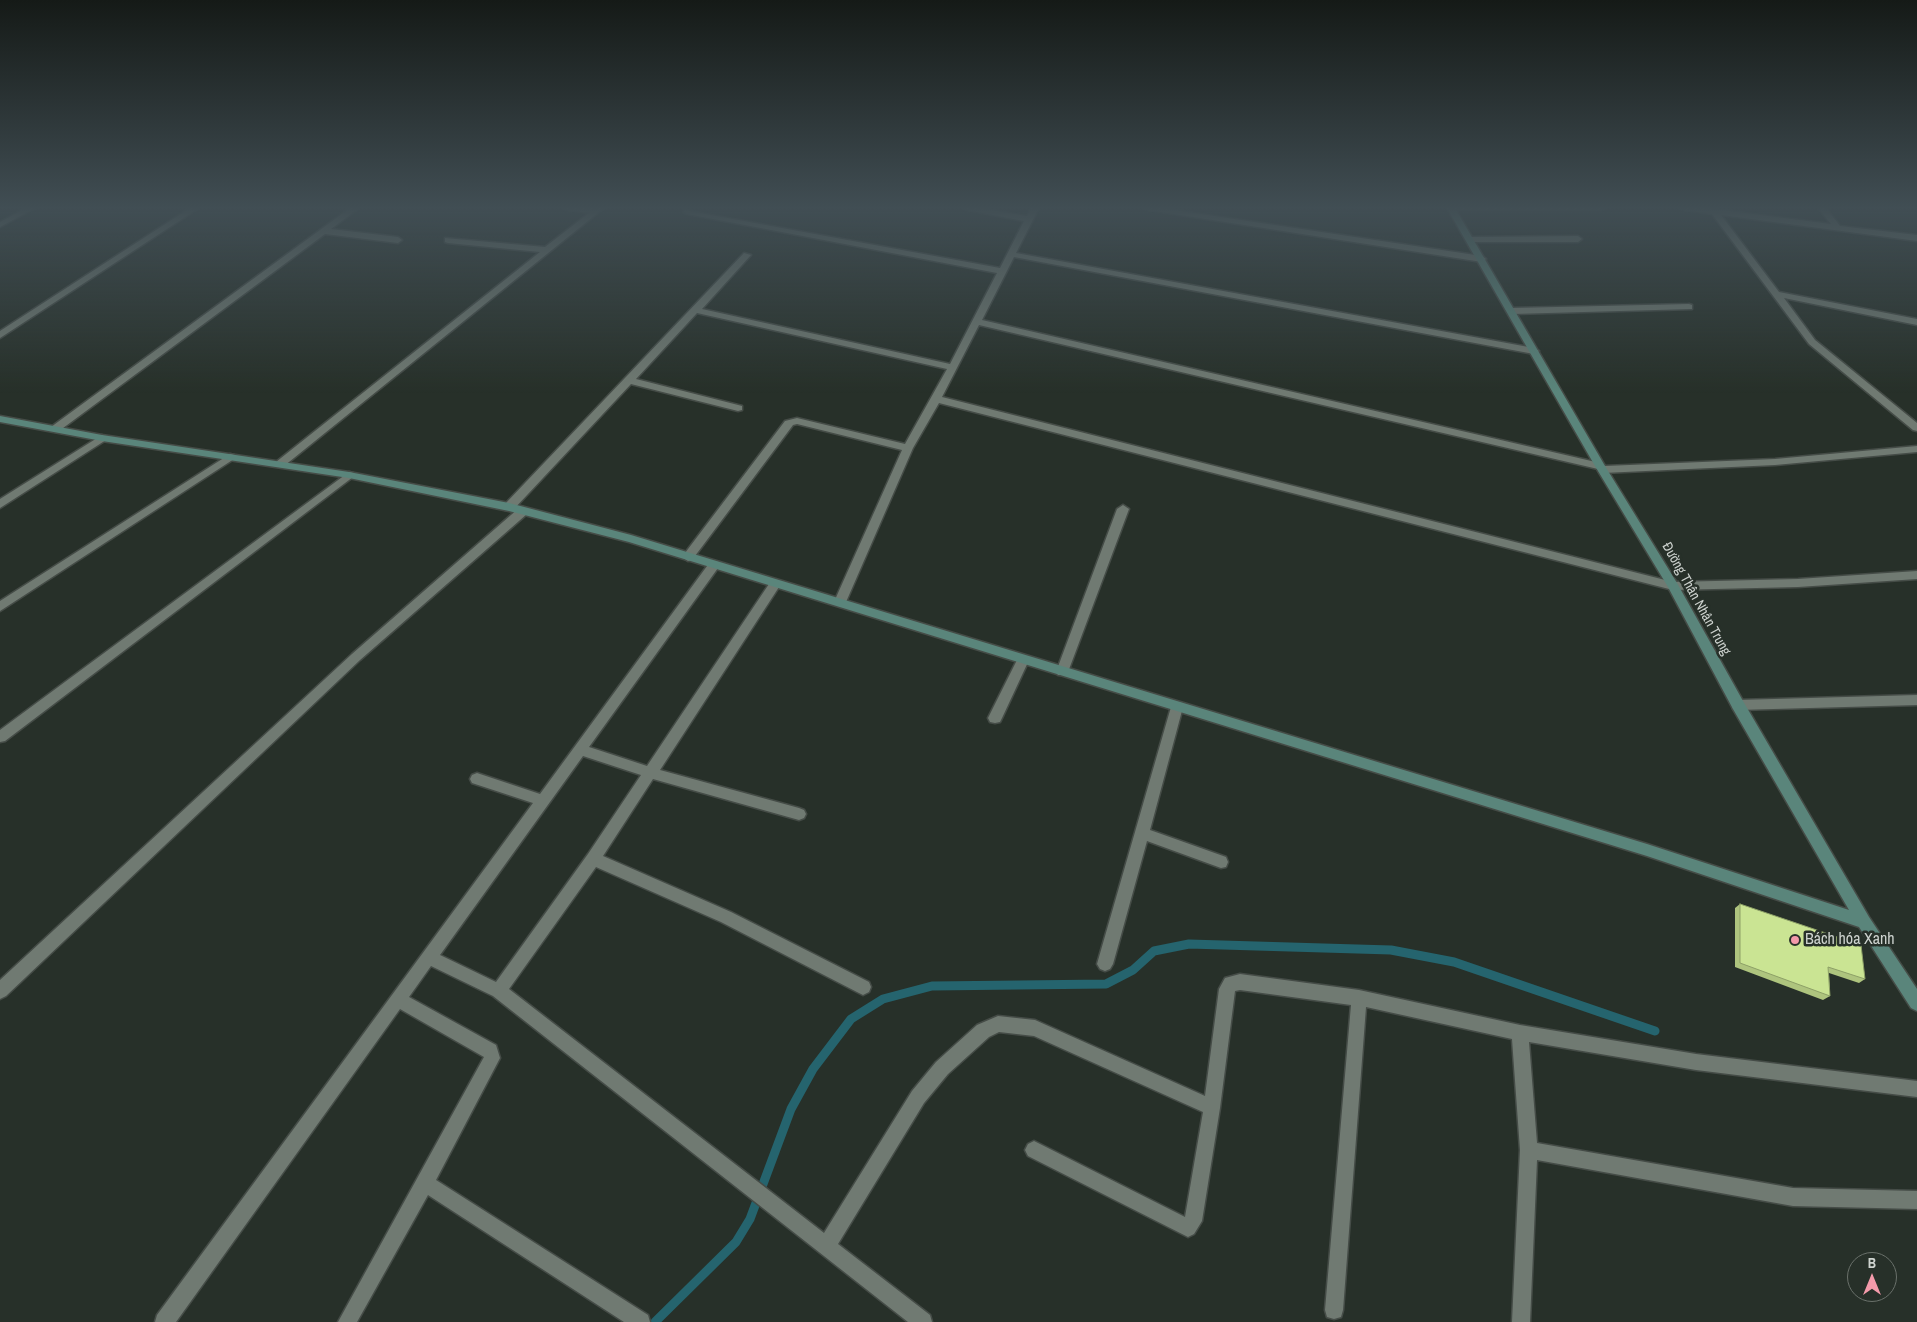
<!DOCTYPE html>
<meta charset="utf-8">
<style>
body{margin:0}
#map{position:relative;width:1917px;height:1322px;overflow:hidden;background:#273029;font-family:"Archivo Narrow",sans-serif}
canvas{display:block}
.north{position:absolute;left:1847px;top:1252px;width:50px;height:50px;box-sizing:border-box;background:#273029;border:1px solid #6a716b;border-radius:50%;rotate:0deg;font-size:14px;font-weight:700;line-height:20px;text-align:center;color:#ced3cf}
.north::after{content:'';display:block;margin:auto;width:18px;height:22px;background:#f39aaa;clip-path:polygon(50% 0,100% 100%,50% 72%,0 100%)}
</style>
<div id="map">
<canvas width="1917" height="1322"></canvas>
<div class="north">B</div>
</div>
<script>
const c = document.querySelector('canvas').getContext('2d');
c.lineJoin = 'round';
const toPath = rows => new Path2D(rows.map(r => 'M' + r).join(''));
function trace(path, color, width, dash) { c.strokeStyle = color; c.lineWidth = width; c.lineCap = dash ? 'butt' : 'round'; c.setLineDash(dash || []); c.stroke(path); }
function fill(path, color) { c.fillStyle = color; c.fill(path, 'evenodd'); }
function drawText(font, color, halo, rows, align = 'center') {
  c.font = font + ' "Archivo Narrow",sans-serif'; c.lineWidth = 5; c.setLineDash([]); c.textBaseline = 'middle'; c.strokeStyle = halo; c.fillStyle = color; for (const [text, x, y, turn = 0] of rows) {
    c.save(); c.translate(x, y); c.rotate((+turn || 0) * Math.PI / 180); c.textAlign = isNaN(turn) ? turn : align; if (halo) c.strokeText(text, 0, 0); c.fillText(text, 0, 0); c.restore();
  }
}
trace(toPath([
 [655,1322,736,1242,750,1219,791,1109,813,1069,851,1019,883,999,932,986,1106,984,1133,970,1154,951,1189,944,1391,950,1454,962,1655,1031]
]), '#25646e', 9);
const street = toPath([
 [26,208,35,208,0,227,0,222,26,208],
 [190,208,199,208,0,338,0,331,190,208],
 [350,208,359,208,331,229,398,237,402,240,398,243,325,234,59,431,51,431,51,427,350,208],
 [564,208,604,208,284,466,276,466,275,464,276,462,540,252,448,243,445,242,445,238,545,247,589,213,568,210,564,208],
 [963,208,978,208,1027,216,1031,208,1039,208,1016,253,1534,348,1539,351,1534,354,1014,257,982,320,1600,463,1605,466,1775,459,1917,446,1917,452,1775,465,1603,473,1599,472,1598,469,979,325,942,397,1673,582,1798,579,1917,571,1917,579,1798,587,1673,590,939,403,913,448,846,602,840,606,834,602,902,450,797,424,793,425,692,560,688,561,682,557,785,421,797,418,905,444,947,369,697,313,636,379,742,406,742,410,738,411,631,384,513,510,505,510,504,507,505,504,744,253,751,255,702,309,950,364,997,273,687,214,683,212,684,210,1000,268,1024,221,967,210,963,208],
 [1144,208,1161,208,1482,256,1486,259,1482,262,1148,210,1144,208],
 [1448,208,1605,208,1601,210,1452,210,1448,208],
 [1680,208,1714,209,1831,224,1818,208,1826,208,1840,226,1917,235,1917,241,1721,215,1779,292,1917,319,1917,325,1784,298,1815,340,1917,423,1917,431,1913,430,1809,344,1712,214,1684,210,1680,208],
 [1471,237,1578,236,1582,239,1578,242,1468,242,1467,240,1471,237],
 [1689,304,1692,305,1692,309,1512,314,1507,311,1512,308,1689,304],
 [102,435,107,438,106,440,0,508,0,499,102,435],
 [230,454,234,455,235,457,234,459,0,611,0,601,230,454],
 [349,472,353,473,354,475,353,477,5,741,0,742,0,730,349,472],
 [1123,505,1129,509,1068,672,1066,675,1058,675,1056,672,1117,509,1123,505],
 [523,507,529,511,527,514,360,660,6,996,0,999,0,980,352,654,519,508,523,507],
 [714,561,718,562,720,565,718,568,589,747,647,766,771,581,779,581,781,584,779,587,660,770,799,808,804,810,806,814,804,818,799,820,653,779,603,856,731,912,869,982,871,987,869,992,863,995,857,992,721,922,596,867,509,989,824,1233,912,1091,936,1062,977,1025,998,1016,1035,1020,1205,1096,1219,989,1225,978,1240,974,1359,990,1520,1025,1696,1054,1917,1081,1917,1097,1696,1070,1529,1042,1537,1143,1793,1188,1917,1191,1917,1209,1793,1206,1537,1160,1530,1322,1512,1322,1520,1150,1512,1039,1366,1007,1343,1310,1341,1317,1334,1319,1327,1317,1325,1310,1351,1005,1240,990,1235,991,1220,1108,1202,1221,1194,1234,1188,1237,1028,1156,1025,1150,1028,1144,1034,1141,1040,1144,1185,1217,1203,1112,1034,1036,999,1032,989,1037,948,1074,924,1103,838,1244,930,1315,932,1322,908,1322,493,996,431,966,409,997,496,1045,500,1058,436,1180,648,1315,650,1322,624,1322,428,1195,357,1322,338,1322,484,1057,400,1009,176,1322,155,1322,157,1315,533,803,472,783,470,779,472,775,477,773,540,794,710,562,714,561],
 [583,756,641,775,588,854,496,982,440,955,583,756],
 [1023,655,1027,657,1029,660,1002,718,1000,722,995,723,990,722,988,718,1017,660,1019,657,1023,655],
 [1917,695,1917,705,1738,710,1733,709,1732,705,1733,701,1738,700,1917,695],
 [1177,702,1182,703,1183,707,1150,830,1226,857,1228,862,1226,867,1221,868,1147,841,1113,964,1110,969,1105,971,1100,969,1097,964,1171,707,1172,703,1177,702]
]);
const secondary = toPath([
 [1447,208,1455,208,1605,466,1677,583,1743,701,1869,917,1917,989,1917,1011,1911,1008,1859,927,1647,856,629,542,509,511,349,478,102,441,0,422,0,416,102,435,349,472,509,503,631,535,1647,844,1849,910,1733,709,1668,587,1595,466,1447,208]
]);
trace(street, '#454c47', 3);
trace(secondary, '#454c47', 3);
fill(street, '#707a72');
fill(secondary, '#5a857b');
fill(toPath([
 [1740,904,1865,979,1859,983,1829,973,1830,996,1823,1000,1735,967,1735,908]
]), '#aec47e');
const building = toPath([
 [1740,904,1861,945,1865,979,1828,967,1830,996,1740,963,1740,904]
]);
fill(building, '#cae493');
trace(building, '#8da067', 1);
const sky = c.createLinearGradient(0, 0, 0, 393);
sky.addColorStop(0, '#151a17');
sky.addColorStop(0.53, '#414e54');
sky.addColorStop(1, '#414e5400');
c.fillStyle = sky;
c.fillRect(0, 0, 1917, 393);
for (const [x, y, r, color] of [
 [1795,940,5,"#f39aaa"]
]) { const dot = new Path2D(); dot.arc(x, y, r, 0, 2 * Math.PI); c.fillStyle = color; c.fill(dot); trace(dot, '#273029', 2); }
drawText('14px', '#ced3cf', '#273029', [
 ["Đường Thân Nhân Trung",1696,599,61]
]);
drawText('16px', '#ced3cf', '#273029', [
 ["Bách hóa Xanh",1805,940]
], 'left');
</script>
